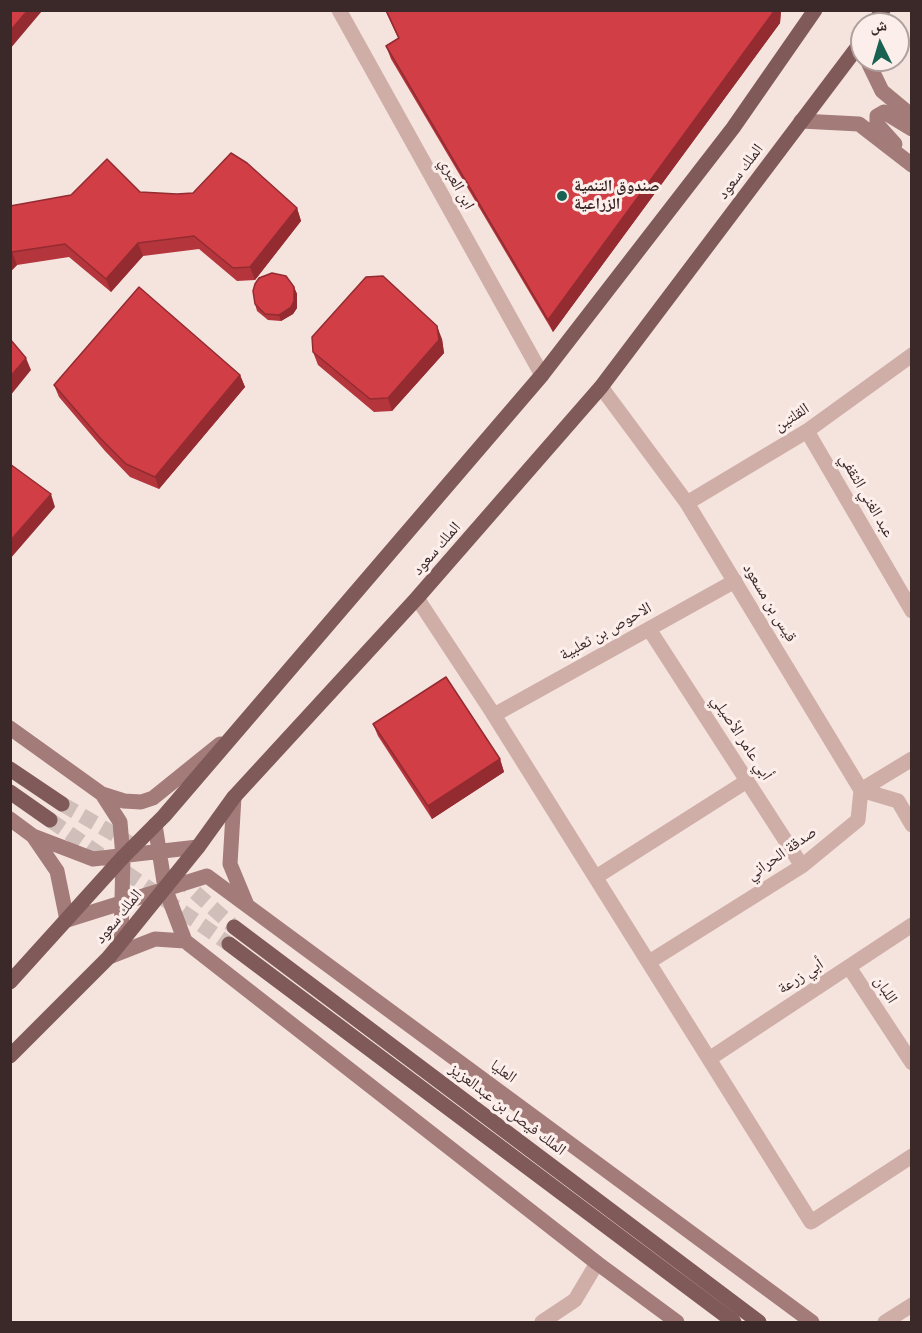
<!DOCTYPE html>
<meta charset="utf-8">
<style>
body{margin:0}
#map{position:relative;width:922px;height:1333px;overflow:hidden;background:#f5e3de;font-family:"Roboto Condensed","Noto Naskh Arabic",sans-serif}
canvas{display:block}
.frame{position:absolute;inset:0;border:12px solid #3b2929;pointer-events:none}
.north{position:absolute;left:850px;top:12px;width:60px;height:60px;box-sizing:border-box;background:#fcefeb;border:2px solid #afa09d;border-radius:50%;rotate:355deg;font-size:16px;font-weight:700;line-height:24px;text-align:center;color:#3b2929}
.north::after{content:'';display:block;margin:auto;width:21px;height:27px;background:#196251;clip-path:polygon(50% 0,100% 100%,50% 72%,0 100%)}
</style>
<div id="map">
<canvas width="922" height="1333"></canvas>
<div class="frame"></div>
<div class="north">ش</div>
</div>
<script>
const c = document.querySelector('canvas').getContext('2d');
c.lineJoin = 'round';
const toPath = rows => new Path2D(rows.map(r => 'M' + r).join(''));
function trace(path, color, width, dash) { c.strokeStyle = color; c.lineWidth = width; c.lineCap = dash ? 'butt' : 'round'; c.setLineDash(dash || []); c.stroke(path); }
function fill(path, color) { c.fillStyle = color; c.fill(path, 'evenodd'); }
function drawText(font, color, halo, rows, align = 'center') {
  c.font = font + ' "Roboto Condensed","Noto Naskh Arabic",sans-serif'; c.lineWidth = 6; c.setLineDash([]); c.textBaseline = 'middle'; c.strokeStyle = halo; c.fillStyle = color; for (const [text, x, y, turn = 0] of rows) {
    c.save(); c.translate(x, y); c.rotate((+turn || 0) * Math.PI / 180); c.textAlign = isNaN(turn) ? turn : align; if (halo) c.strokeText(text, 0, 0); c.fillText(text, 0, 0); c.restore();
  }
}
trace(toPath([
 [62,804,131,844],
 [50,820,229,944],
 [178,877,234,927]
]), '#d0beba', 15, [15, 8]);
trace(toPath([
 [339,10,542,375],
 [601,387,687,503,861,790,898,801,912,825],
 [807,431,912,611],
 [687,503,807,431,912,355],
 [417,598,492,712,811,1222,912,1156],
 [649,629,802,866],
 [494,715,735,581],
 [861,790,912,759],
 [596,877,747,781],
 [649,962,802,866,858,820,861,790],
 [849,967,912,1063],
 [709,1059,912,925],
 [542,1322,575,1300,597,1263],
 [885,1322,912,1305]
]), '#cfaea8', 15);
trace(toPath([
 [867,60,882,91,912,116],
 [801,121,859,124,912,165],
 [895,144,877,124,877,116,884,112,912,129],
 [10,728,102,794,120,822,123,857,121,941],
 [102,794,124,801,141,802,153,798,220,744],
 [234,797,230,864,247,905],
 [10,819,33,836,93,859,198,847],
 [155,825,165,888,185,941,597,1263,677,1322],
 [33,836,57,871,67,920,207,876,812,1322],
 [109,957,155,939,185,941]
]), '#a37b78', 15);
trace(toPath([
 [873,24,883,10],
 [10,769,62,804],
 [10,792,50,820],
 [234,927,759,1322],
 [229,944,734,1322],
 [10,982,123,857,164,816,542,375,733,128,815,10],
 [10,1056,109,957,198,847,234,797,417,598,601,387,862,41]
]), '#7f5a58', 15);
fill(toPath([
 [385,10,781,10,780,23,553,332,391,59,386,46,398,38],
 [140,192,297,208,301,221,255,280,237,281,199,249,143,256,111,292,69,257,17,265,10,272,10,206],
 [294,287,297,294,297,308,293,314,281,321,268,320,257,311,255,304],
 [442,339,444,353,392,411,374,412,318,365,313,352],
 [240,375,245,387,159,489,130,477,105,451,59,397,54,385],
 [373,724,500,759,504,772,432,819,378,736]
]), '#b5353c');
fill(toPath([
 [28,10,42,11,10,49,10,31],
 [775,10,781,10,780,23,553,332,548,320],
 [297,208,301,221,255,280,250,267],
 [138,243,143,256,111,292,106,279],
 [12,252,17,265,10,272,10,254],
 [294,287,297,294,297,308,293,314,281,321,279,315],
 [437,326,442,339,444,353,392,411,388,398],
 [26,358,31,370,10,396,10,377],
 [240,375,245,387,159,489,155,477],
 [51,494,55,507,10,559,10,541],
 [500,759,504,772,432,819,428,806]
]), '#932b31');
const building = toPath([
 [10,10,28,10,10,31,10,10],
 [386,10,775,10,548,320,386,46,399,38,386,10],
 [231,153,247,163,297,208,250,267,233,268,194,236,138,243,106,279,65,244,12,252,10,254,10,206,71,195,107,159,140,192,177,194,193,193,231,153],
 [272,273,286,276,294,287,294,301,291,307,279,315,265,314,255,304,253,291,255,284,259,278,272,273],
 [383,276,437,326,439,340,388,398,370,399,313,352,312,337,366,277,383,276],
 [139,287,240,375,155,477,126,464,100,438,54,385,139,287],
 [10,339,26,358,10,377,10,339],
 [10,464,51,494,10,541,10,464],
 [446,677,500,759,428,806,373,724,446,677]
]);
fill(building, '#d23e46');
trace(building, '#932b31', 1.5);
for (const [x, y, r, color] of [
 [562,196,6,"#196251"]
]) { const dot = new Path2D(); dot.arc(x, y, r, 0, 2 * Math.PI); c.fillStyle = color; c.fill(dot); trace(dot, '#fcefeb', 2); }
drawText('16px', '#3b2929', '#fcefeb', [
 ["الملك سعود",741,172,-53],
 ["ابن العبري",456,184,61],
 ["القلتين",792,418,-33],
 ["عبد الغني الثقفي",866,496,60],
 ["الملك سعود",437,549,-49],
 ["قيس بن مسعود",769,603,59],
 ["الاحوص بن ثعلبية",606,632,-29],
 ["أبي عامر الأصيلي",741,738,57],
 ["صدقة الحراني",782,854,-35],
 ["الملك سعود",119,917,-51],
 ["أبي زرعة",801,977,-33],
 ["اللبان",885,990,57],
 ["العليا",503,1072,36],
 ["الملك فيصل بن عبدالعزيز",507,1110,37]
]);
drawText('bold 16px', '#3b2929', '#fcefeb', [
 ["صندوق التنمية",574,187],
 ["الزراعية",574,205]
], 'left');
</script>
